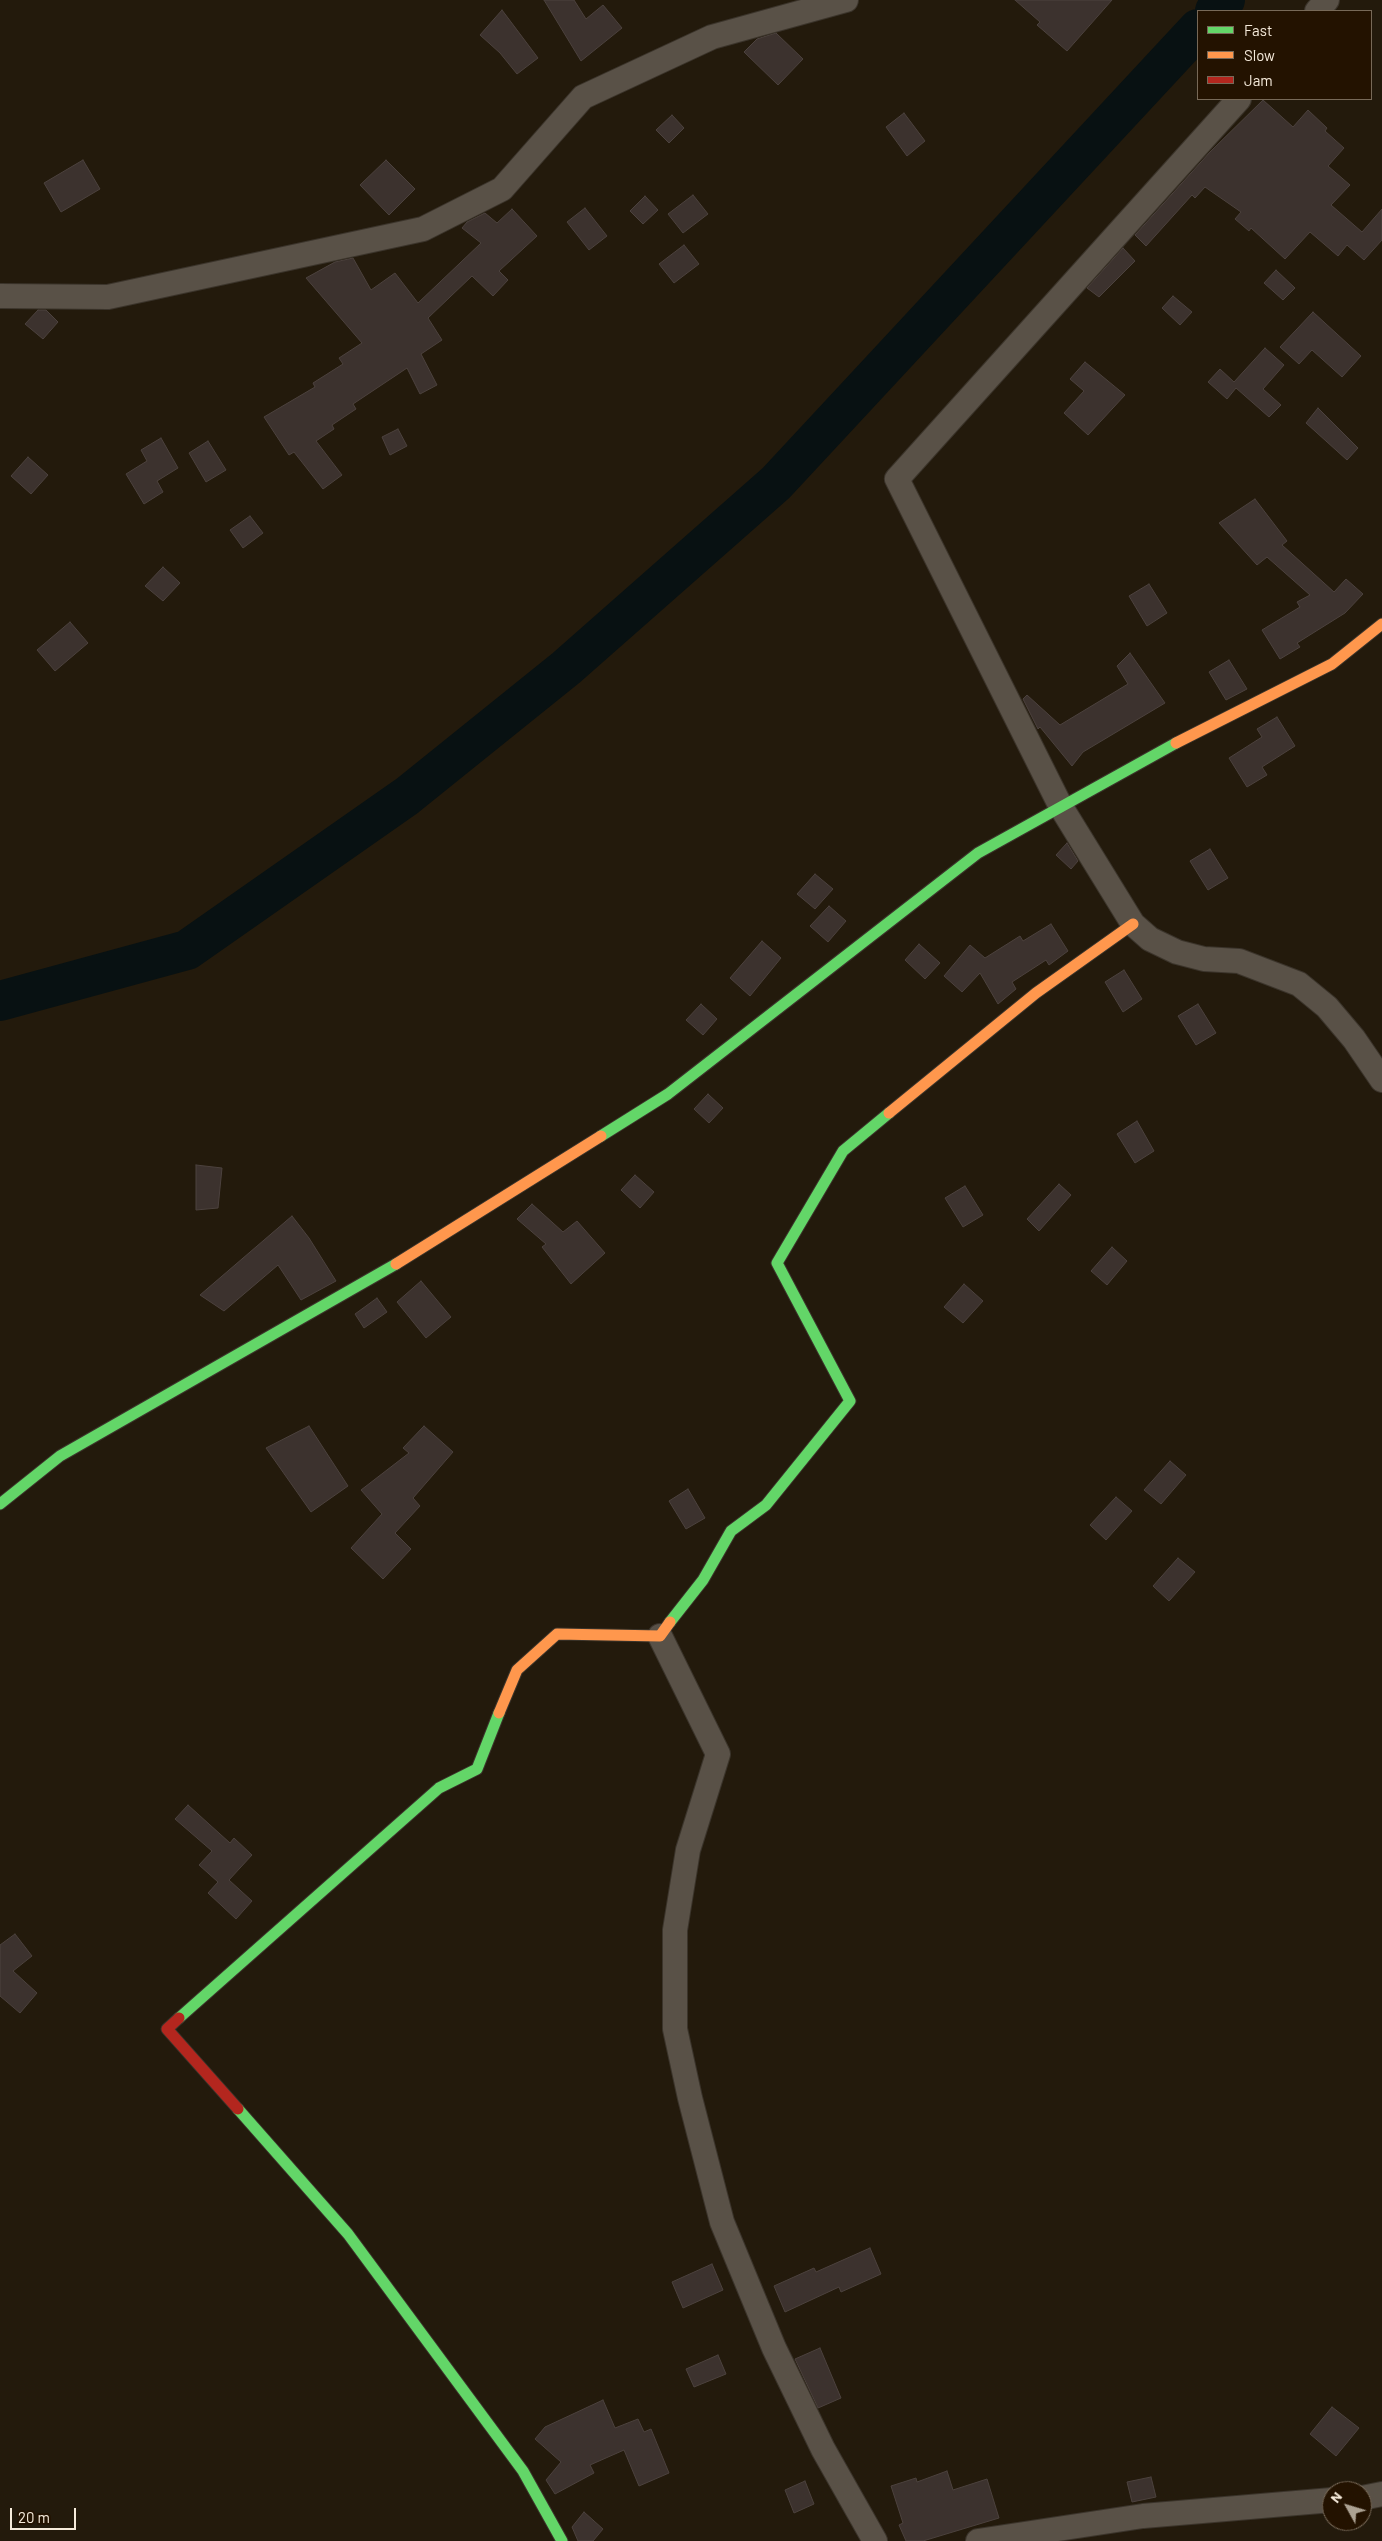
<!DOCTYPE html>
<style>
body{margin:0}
#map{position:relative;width:1382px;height:2541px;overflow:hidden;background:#231a0c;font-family:Barlow,sans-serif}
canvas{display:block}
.legend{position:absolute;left:1197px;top:10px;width:175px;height:90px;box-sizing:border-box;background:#231200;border:1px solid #776958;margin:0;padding:6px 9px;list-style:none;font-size:15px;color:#f6ebdb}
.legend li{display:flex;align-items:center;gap:10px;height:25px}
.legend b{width:25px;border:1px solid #776958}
.north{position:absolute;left:1322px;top:2481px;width:50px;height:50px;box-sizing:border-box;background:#231200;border:1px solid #776958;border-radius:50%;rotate:309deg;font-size:14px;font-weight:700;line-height:20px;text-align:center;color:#f6ebdb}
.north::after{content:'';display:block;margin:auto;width:18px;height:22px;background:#aca293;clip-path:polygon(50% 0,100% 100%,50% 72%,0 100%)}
.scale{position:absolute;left:10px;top:2508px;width:66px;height:22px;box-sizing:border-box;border:2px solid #f6ebdb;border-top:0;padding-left:6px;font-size:15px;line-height:18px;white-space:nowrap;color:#f6ebdb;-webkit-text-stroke:4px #231200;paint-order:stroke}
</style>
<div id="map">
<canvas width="1382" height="2541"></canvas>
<ul class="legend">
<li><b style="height:6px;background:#63d668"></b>Fast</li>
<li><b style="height:6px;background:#ff974d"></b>Slow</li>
<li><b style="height:6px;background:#b3261e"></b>Jam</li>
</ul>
<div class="north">N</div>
<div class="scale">20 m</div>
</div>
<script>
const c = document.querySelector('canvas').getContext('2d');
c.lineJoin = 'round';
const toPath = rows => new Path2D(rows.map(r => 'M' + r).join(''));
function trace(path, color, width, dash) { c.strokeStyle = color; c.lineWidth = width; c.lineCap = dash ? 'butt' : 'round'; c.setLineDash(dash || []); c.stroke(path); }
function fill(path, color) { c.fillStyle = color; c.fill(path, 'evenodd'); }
trace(toPath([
 [1215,11,1225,0],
 [0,1001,187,950,407,796,566,668,776,483,1198,29]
]), '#081112', 40);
const building = toPath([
 [544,0,574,0,586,19,603,5,622,28,581,61,544,0],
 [1015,0,1112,0,1067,51,1037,25,1040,22,1015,0],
 [502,10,538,58,517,74,500,53,480,35,502,10],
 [776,33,803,59,778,85,744,52,757,39,776,33],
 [1263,100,1293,127,1308,110,1327,128,1325,131,1344,148,1328,166,1350,185,1331,205,1362,232,1382,209,1382,240,1364,260,1347,245,1338,256,1310,232,1285,259,1251,228,1249,231,1235,219,1241,212,1205,187,1195,198,1192,195,1146,246,1135,235,1210,152,1263,100],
 [904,113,925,141,907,156,886,127,904,113],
 [672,115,684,128,669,143,656,130,672,115],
 [83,160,100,189,61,212,44,183,83,160],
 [386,160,415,189,389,215,360,185,386,160],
 [693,195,708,214,683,233,668,214,693,195],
 [645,196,658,210,643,224,630,211,645,196],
 [585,208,607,236,589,250,567,222,585,208],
 [512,209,537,236,499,271,508,280,493,296,472,276,428,318,442,340,421,354,437,385,420,394,407,368,353,404,356,409,332,425,334,429,316,441,342,475,323,489,294,452,289,455,264,417,315,387,313,383,343,364,339,358,362,343,306,278,335,262,353,258,371,290,395,273,418,303,481,243,462,228,467,222,485,213,497,223,512,209],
 [684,245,699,264,674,283,659,264,684,245],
 [1123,248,1135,261,1099,297,1087,288,1123,248],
 [1276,270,1295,288,1283,300,1264,283,1276,270],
 [1173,296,1192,312,1180,325,1162,308,1173,296],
 [38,310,46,310,58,322,43,339,25,324,38,310],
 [1313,312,1361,356,1342,377,1312,350,1299,364,1280,347,1313,312],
 [1265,348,1284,365,1263,389,1281,405,1269,417,1236,388,1227,399,1208,382,1220,369,1234,382,1265,348],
 [1085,362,1125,395,1088,435,1064,413,1084,391,1070,379,1085,362],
 [1318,408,1358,448,1347,460,1306,423,1318,408],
 [398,429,407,446,390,455,382,437,398,429],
 [161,438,178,468,157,481,163,492,144,504,126,474,147,461,141,450,161,438],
 [208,441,226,470,206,482,189,453,208,441],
 [28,457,48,475,31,494,11,476,28,457],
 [1255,499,1287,541,1282,545,1334,592,1346,579,1363,594,1345,613,1297,643,1300,647,1280,659,1262,630,1300,607,1297,602,1310,595,1267,557,1257,565,1219,523,1255,499],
 [250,516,263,533,243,548,230,530,250,516],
 [163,567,180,583,163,601,145,586,163,567],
 [1149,584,1167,613,1147,626,1129,596,1149,584],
 [70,622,88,643,55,671,37,650,70,622],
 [1130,653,1165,703,1083,752,1072,766,1040,727,1038,729,1023,699,1027,695,1060,725,1128,684,1117,666,1130,653],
 [1229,660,1247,689,1226,700,1209,672,1229,660],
 [1277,717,1295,746,1262,767,1267,775,1247,787,1229,758,1262,737,1257,729,1277,717],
 [1067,843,1078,861,1071,869,1056,855,1067,843],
 [1210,849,1228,878,1208,890,1190,861,1210,849],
 [815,874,833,889,815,909,797,894,815,874],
 [829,906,846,921,828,942,810,926,829,906],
 [1051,924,1068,951,1049,965,1046,960,1012,982,1016,989,998,1004,980,973,962,992,944,976,970,945,985,958,1020,936,1023,941,1051,924],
 [762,941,781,958,750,996,730,978,762,941],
 [919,944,940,963,925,979,905,960,919,944],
 [1124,970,1142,999,1123,1012,1105,982,1124,970],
 [701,1004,717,1019,703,1035,686,1020,701,1004],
 [1198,1004,1216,1033,1196,1045,1178,1016,1198,1004],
 [708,1094,723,1108,709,1123,694,1109,708,1094],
 [1137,1121,1154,1151,1135,1163,1117,1134,1137,1121],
 [196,1165,222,1168,218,1208,196,1210,196,1165],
 [635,1175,654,1192,640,1208,621,1190,635,1175],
 [1059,1184,1071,1195,1039,1231,1027,1219,1059,1184],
 [965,1186,983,1215,963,1227,945,1198,965,1186],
 [532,1204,563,1232,577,1221,605,1253,571,1284,542,1247,546,1244,517,1219,532,1204],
 [292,1216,309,1238,336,1281,301,1300,278,1265,224,1311,200,1295,292,1216],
 [1112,1247,1127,1261,1107,1285,1091,1271,1112,1247],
 [421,1281,451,1317,426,1338,397,1302,421,1281],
 [964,1284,983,1301,963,1323,944,1307,964,1284],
 [377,1298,387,1312,364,1328,355,1314,377,1298],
 [309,1426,348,1486,311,1512,266,1448,309,1426],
 [424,1426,453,1452,413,1498,420,1506,395,1533,411,1549,383,1579,351,1548,382,1514,361,1490,409,1453,403,1448,424,1426],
 [1170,1461,1186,1475,1161,1504,1144,1490,1170,1461],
 [688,1489,705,1518,686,1529,669,1501,688,1489],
 [1116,1497,1132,1511,1106,1540,1090,1525,1116,1497],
 [1178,1558,1195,1572,1169,1601,1153,1586,1178,1558],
 [188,1805,230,1843,234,1838,252,1855,229,1880,252,1901,236,1919,208,1893,218,1882,199,1865,212,1851,175,1819,188,1805],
 [15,1934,32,1956,13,1971,37,1993,20,2013,0,1996,0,1945,15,1934],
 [870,2248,881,2274,841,2292,839,2287,785,2312,774,2286,814,2268,816,2272,870,2248],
 [712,2264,723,2290,683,2308,672,2282,712,2264],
 [820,2348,841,2398,818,2408,795,2359,820,2348],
 [718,2355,726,2374,694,2387,686,2369,718,2355],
 [603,2400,615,2428,638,2419,644,2432,651,2429,669,2473,639,2486,624,2450,590,2465,594,2473,555,2494,546,2480,561,2462,535,2439,545,2427,603,2400],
 [1332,2407,1359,2428,1336,2456,1310,2434,1332,2407],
 [947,2471,953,2490,987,2479,999,2518,923,2541,906,2541,899,2525,903,2523,891,2486,916,2478,917,2482,947,2471],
 [1151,2477,1156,2497,1132,2502,1127,2482,1151,2477],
 [805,2481,814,2504,794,2513,785,2490,805,2481],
 [584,2512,603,2529,593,2541,578,2541,572,2527,584,2512]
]);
fill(building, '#3c322e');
trace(building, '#4c423e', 1);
const street = toPath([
 [1317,11,1327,0],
 [1239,99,897,479,1061,807,1133,924,1150,939,1177,952,1204,959,1239,961,1299,984,1327,1007,1354,1039,1382,1080],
 [0,296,108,297,423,229,502,189,583,97,712,37,846,0],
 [660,1636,718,1754,688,1850,675,1930,675,2029,690,2098,722,2222,774,2348,823,2449,875,2541],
 [1362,2498,1382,2494],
 [978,2541,1143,2516,1332,2500]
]);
const fast = toPath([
 [601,1136,668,1094,978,853,1176,743],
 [0,1504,60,1456,396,1264],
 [670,1622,703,1580,731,1531,766,1505,850,1401,777,1263,843,1151,889,1113],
 [179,2018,439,1788,477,1769,499,1713],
 [238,2109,348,2234,523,2471,562,2541]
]);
const slow = toPath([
 [1176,743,1332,664,1382,624],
 [889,1113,1036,993,1133,924],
 [396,1264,601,1136],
 [499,1713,517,1670,557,1634,660,1636,670,1622]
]);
const jam = toPath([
 [179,2018,167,2029,238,2109]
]);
trace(street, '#3b342b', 26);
trace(fast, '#3b342b', 13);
trace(slow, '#3b342b', 13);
trace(jam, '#3b342b', 13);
trace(street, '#595147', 24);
trace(fast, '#63d668', 11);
trace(slow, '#ff974d', 11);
trace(jam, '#b3261e', 11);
</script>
